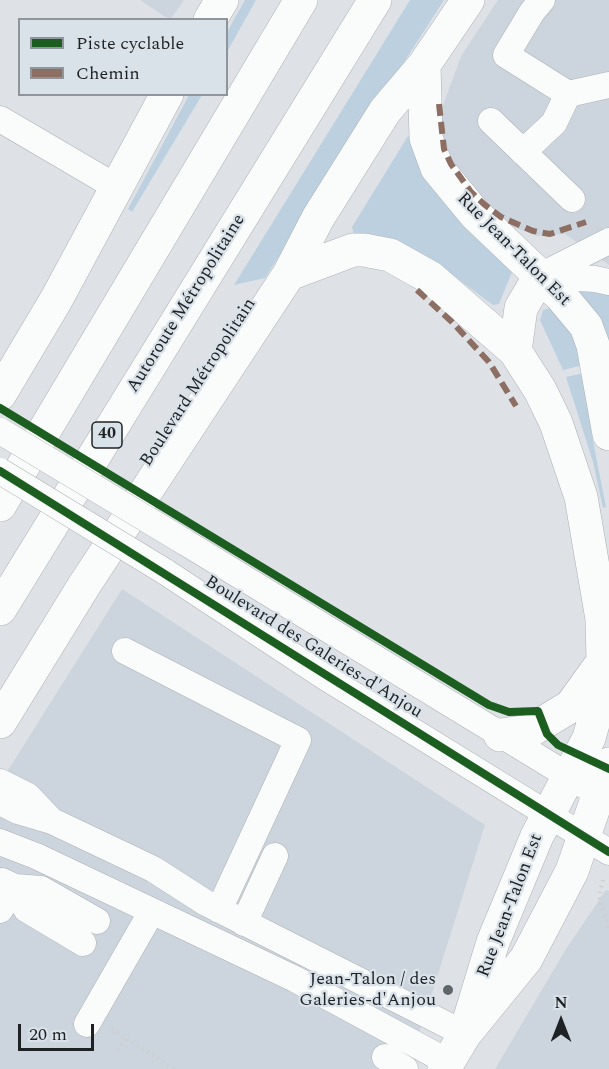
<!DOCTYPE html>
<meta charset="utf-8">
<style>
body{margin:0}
#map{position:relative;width:609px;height:1069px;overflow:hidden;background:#dee2e6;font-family:Spectral,serif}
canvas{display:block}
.legend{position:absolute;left:18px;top:18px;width:210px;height:78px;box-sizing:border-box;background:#dae2e9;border:2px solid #8f959a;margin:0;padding:8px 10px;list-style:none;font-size:18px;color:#1f2224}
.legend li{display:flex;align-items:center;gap:12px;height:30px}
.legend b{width:30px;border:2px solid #8f959a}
.north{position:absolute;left:531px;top:991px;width:60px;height:60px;-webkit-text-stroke:4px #dae2e9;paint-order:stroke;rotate:0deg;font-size:16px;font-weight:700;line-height:24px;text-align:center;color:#1f2224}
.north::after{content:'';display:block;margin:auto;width:21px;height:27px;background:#1f2224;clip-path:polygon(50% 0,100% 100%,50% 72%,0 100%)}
.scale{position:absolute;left:18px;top:1024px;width:76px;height:27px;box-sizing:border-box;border:3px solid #1f2224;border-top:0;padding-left:8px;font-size:18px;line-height:21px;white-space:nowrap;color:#1f2224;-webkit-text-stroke:4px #dae2e9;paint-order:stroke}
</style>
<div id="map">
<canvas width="609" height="1069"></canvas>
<ul class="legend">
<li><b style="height:8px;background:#1b5e20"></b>Piste cyclable</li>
<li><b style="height:8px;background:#8d6e63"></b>Chemin</li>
</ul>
<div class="north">N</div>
<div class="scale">20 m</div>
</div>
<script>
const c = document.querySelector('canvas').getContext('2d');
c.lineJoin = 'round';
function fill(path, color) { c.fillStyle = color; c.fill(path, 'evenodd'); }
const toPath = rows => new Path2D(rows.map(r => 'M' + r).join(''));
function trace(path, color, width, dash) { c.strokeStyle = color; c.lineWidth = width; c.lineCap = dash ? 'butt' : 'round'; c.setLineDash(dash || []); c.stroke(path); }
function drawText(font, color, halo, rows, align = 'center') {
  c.font = font + ' Spectral,serif'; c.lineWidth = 4.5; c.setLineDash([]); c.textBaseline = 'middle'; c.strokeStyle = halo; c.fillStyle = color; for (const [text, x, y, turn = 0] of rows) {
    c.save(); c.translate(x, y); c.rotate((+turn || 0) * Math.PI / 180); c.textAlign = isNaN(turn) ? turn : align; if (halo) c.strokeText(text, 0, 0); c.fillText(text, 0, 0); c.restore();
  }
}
fill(toPath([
 [140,0,184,0,170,20],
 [498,0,609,0,609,265,565,234,538,236,505,224,447,163,437,109,442,108,461,56],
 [122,589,485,825,421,1028,396,1069,0,1069,0,783],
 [606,890,609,891,609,1069,495,1069,566,949]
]), '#ccd5dd');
fill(toPath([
 [245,0,256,0,227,52,227,32],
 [410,0,444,0,265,278,234,285],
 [189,95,202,95,132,212,128,209],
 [408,136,412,136,512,272,499,304,493,305,431,259,406,245,354,235,352,227],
 [582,291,609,295,609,361,579,293],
 [550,308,572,323,587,364,563,370,540,320,543,310],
 [588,372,591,431,606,507,603,508,593,462,566,377]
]), '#bcd0e0');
const minor = toPath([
 [542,0,532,12,506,55,568,94,609,85],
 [0,119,116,187],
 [491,121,572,199],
 [523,152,554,123,568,94],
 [540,276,609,241],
 [540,276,595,279,609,282],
 [183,541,585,786],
 [164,571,325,677,609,852],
 [125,651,298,740,219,910],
 [0,782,28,796,49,818],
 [0,802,18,811,52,821,153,869,206,903,465,1034],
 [0,842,36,856,295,979,448,1062],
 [15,887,26,909,83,943],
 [15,887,41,889,97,921],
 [0,910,15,887,2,881],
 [244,923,275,856],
 [87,1024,152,911],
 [385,1057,405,1069]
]);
const major = toPath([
 [210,20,222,0],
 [424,65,426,138,437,168,475,214,561,296,586,326,593,345,609,434],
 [289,274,353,250,364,250,390,255,431,278,515,351,540,390,556,423,581,497,602,619,603,660,598,706,589,738,537,836,493,942,465,1034],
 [515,351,521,308,540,276],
 [0,394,56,300,167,94],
 [0,722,85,584,289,274,318,218,385,111,424,65,468,0],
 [500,735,530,731,571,706,599,667],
 [444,1069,465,1034,526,959,572,871,609,764]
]);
const highway = toPath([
 [0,505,301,0],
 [0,609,375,0]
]);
trace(minor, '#adb0b3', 27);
trace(major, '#adb0b3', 34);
trace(highway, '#adb0b3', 34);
trace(toPath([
 [603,880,599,896,609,930],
 [112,1029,174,1069],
 [118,1050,125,1039]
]), '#cdcecf', 4, [1.5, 4.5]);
trace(minor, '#fafbfb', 26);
trace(major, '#fafbfb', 33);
trace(highway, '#fafbfb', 33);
const minorBridge = toPath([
 [0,431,183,541],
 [0,471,164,571]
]);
trace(minorBridge, '#adb0b3', 27, []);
trace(minorBridge, '#fafbfb', 26);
trace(toPath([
 [439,104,444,149,451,164,471,192,485,205,501,217,533,231,550,234,586,222],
 [417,290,452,322,489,362,516,406]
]), '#8d6e63', 6, [12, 6]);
trace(toPath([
 [0,408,489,705,509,712,538,711,547,734,558,745,609,769],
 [0,471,609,852]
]), '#1b5e20', 8);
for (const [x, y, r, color] of [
 [448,990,6,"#626568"]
]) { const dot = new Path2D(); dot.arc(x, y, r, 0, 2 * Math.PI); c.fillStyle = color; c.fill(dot); trace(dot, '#dae2e9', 2); }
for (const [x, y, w] of [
 [107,435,30]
]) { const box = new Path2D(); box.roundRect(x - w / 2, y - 13, w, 26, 4.5); c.fillStyle = '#dae2e9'; c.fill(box); trace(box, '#1f2224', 1.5); }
drawText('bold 16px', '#1f2224', null, [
 ["40",107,435]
]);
drawText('18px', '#1f2224', '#dae2e9', [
 ["Rue Jean-Talon Est",513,250,45],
 ["Autoroute Métropolitaine",187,304,-58],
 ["Boulevard Métropolitain",199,383,-57],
 ["Boulevard des Galeries-d'Anjou",313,648,32],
 ["Rue Jean-Talon Est",511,906,-69]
]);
drawText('18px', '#1f2224', '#dae2e9', [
 ["Jean-Talon / des",436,980],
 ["Galeries-d'Anjou",436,1001]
], 'right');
</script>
